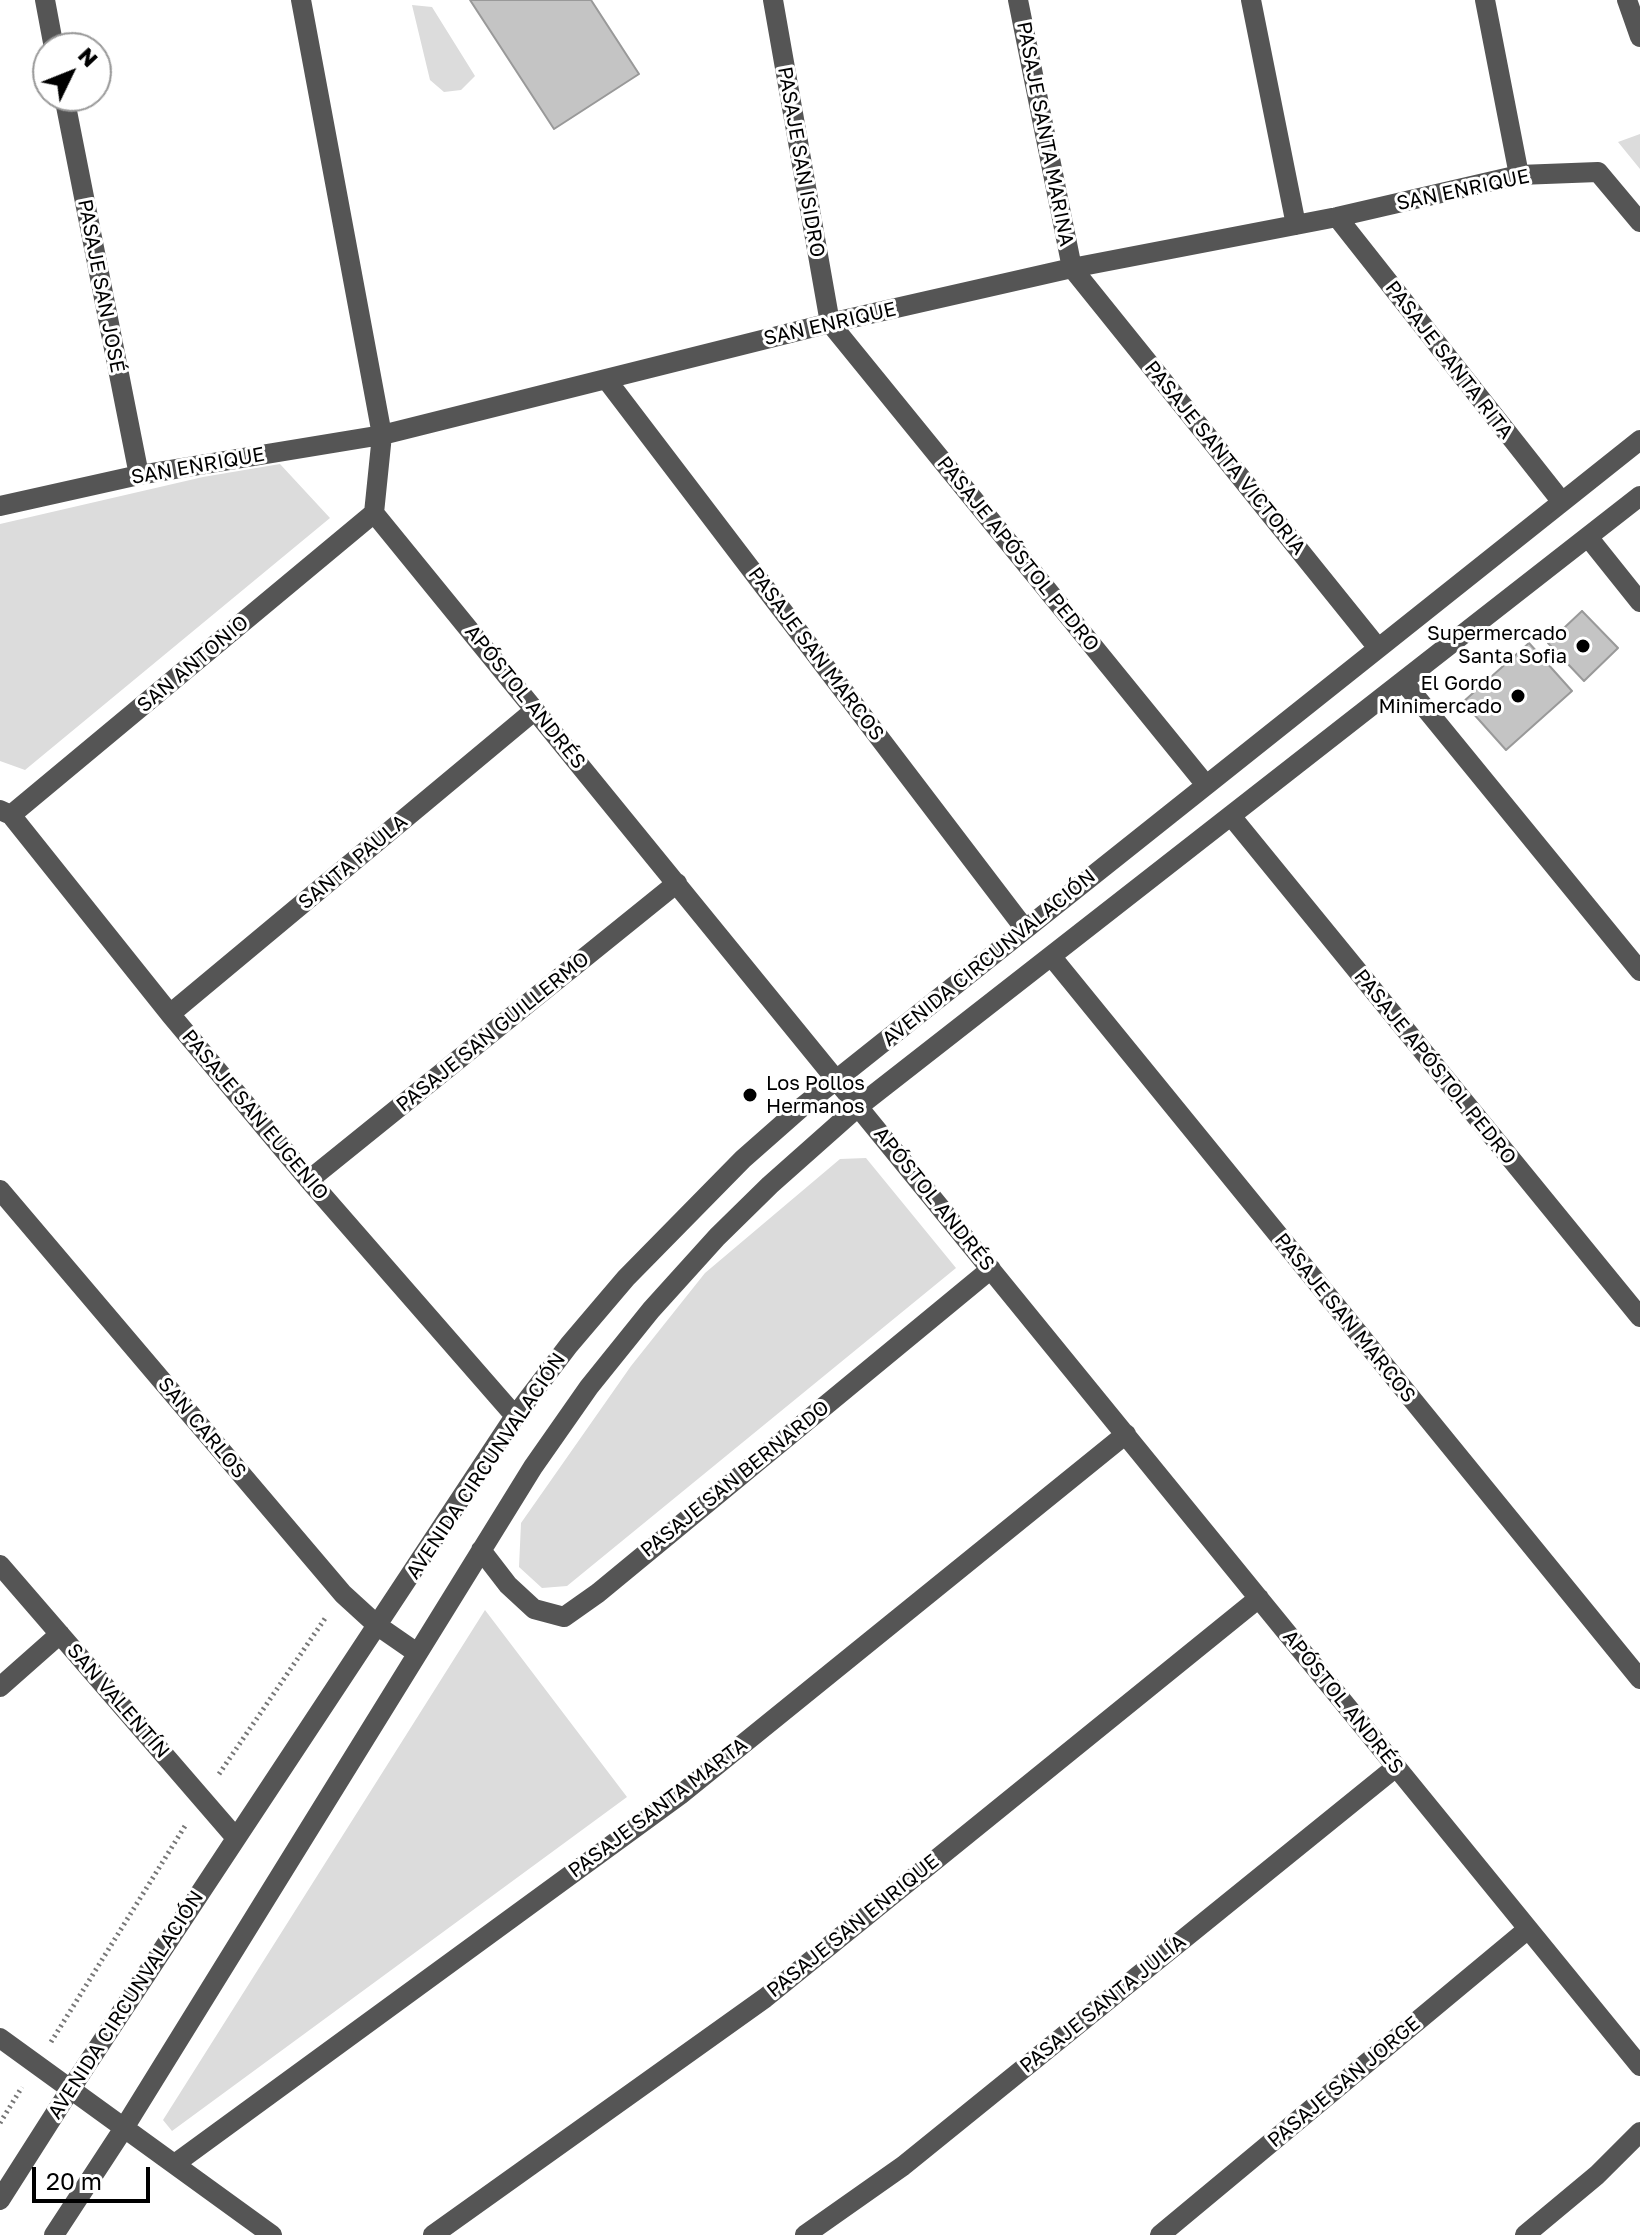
<!DOCTYPE html>
<meta charset="utf-8">
<style>
body{margin:0}
#map{position:relative;width:1640px;height:2235px;overflow:hidden;background:#fff;font-family:"Golos Text",sans-serif}
canvas{display:block}
.north{position:absolute;left:32px;top:32px;width:80px;height:80px;box-sizing:border-box;background:#fff;border:2px solid #999;border-radius:50%;rotate:47deg;font-size:22px;font-weight:700;line-height:32px;text-align:center;color:#000}
.north::after{content:'';display:block;margin:auto;width:28px;height:36px;background:#000;clip-path:polygon(50% 0,100% 100%,50% 72%,0 100%)}
.scale{position:absolute;left:32px;top:2167px;width:118px;height:36px;box-sizing:border-box;border:4px solid #000;border-top:0;padding-left:10px;font-size:24px;line-height:28px;white-space:nowrap;color:#000;-webkit-text-stroke:6px #fff;paint-order:stroke}
</style>
<div id="map">
<canvas width="1640" height="2235"></canvas>
<div class="north">N</div>
<div class="scale">20 m</div>
</div>
<script>
const c = document.querySelector('canvas').getContext('2d');
c.lineJoin = 'round';
function fill(path, color) { c.fillStyle = color; c.fill(path, 'evenodd'); }
const toPath = rows => new Path2D(rows.map(r => 'M' + r).join(''));
function trace(path, color, width, dash) { c.strokeStyle = color; c.lineWidth = width; c.lineCap = dash ? 'butt' : 'round'; c.setLineDash(dash || []); c.stroke(path); }
function drawText(font, color, halo, rows, align = 'center') {
  c.font = font + ' "Golos Text",sans-serif'; c.lineWidth = 6; c.setLineDash([]); c.textBaseline = 'middle'; c.strokeStyle = halo; c.fillStyle = color; for (const [text, x, y, turn = 0] of rows) {
    c.save(); c.translate(x, y); c.rotate((+turn || 0) * Math.PI / 180); c.textAlign = isNaN(turn) ? turn : align; if (halo) c.strokeText(text, 0, 0); c.fillText(text, 0, 0); c.restore();
  }
}
fill(toPath([
 [412,5,432,7,475,76,461,90,444,92,430,80],
 [1640,134,1640,169,1618,142],
 [280,464,330,518,25,770,0,761,0,524,203,477],
 [866,1158,956,1268,567,1586,542,1588,519,1567,521,1523,631,1366,705,1273,840,1159],
 [485,1610,627,1797,172,2131,163,2120]
]), '#dcdcdc');
const building = toPath([
 [470,0,591,0,639,74,554,129,470,0],
 [1582,611,1618,648,1584,681,1548,643,1582,611],
 [1529,643,1572,691,1506,750,1463,702,1529,643]
]);
fill(building, '#c4c4c4');
trace(building, '#999', 2);
trace(toPath([
 [219,1774,326,1617],
 [51,2042,185,1826],
 [0,2123,22,2087]
]), '#777', 5, [2, 4]);
trace(toPath([
 [45,0,54,48],
 [301,0,382,435,374,513,1640,2066],
 [773,0,830,323,1206,785],
 [1018,0,1072,268,1378,648],
 [1251,0,1296,225],
 [1485,0,1519,175],
 [1627,0,1640,37],
 [64,96,139,475],
 [1337,217,1562,502],
 [606,379,1025,929],
 [0,506,139,475,382,435,830,323,1072,268,1337,217,1519,175,1598,172,1640,222],
 [1588,537,1640,602],
 [1403,681,1640,971],
 [0,810,11,815,170,1014,309,1180,515,1416],
 [11,815,374,513],
 [1231,816,1640,1317],
 [1051,956,1640,1679],
 [170,1014,535,710],
 [309,1180,677,883],
 [0,1190,343,1594,378,1626,417,1653],
 [481,1550,508,1585,534,1609,564,1617,598,1593,991,1269],
 [0,1565,236,1838],
 [0,1687,60,1634],
 [0,2038,272,2235],
 [176,2163,680,1795,1126,1434],
 [0,2200,70,2090,515,1416,569,1345,626,1278,743,1159,802,1107,1640,440],
 [54,2235,124,2128,533,1467,589,1387,651,1310,717,1237,770,1185,859,1106,1640,496],
 [433,2235,765,1998,1259,1598],
 [805,2235,903,2166,1396,1767],
 [1160,2235,1528,1929],
 [1525,2235,1597,2175,1640,2132]
]), '#555', 20);
for (const [x, y, r, color] of [
 [1583,646,8,"#000"],
 [1518,696,8,"#000"],
 [750,1095,8,"#000"]
]) { const dot = new Path2D(); dot.arc(x, y, r, 0, 2 * Math.PI); c.fillStyle = color; c.fill(dot); trace(dot, '#fff', 3); }
drawText('20px', '#000', '#fff', [
 ["PASAJE SANTA MARINA",1045,134,79],
 ["PASAJE SAN ISIDRO",801,162,80],
 ["SAN ENRIQUE",1463,190,-12],
 ["PASAJE SAN JOSÉ",101,286,79],
 ["SAN ENRIQUE",830,324,-13],
 ["PASAJE SANTA RITA",1449,360,52],
 ["PASAJE SANTA VICTORIA",1225,458,51],
 ["SAN ENRIQUE",198,466,-10],
 ["PASAJE APÓSTOL PEDRO",1018,554,51],
 ["PASAJE SAN MARCOS",816,654,53],
 ["SAN ANTONIO",193,664,-40],
 ["APÓSTOL ANDRÉS",525,697,51],
 ["SANTA PAULA",353,862,-40],
 ["AVENIDA CIRCUNVALACIÓN",989,958,-39],
 ["PASAJE SAN GUILLERMO",493,1032,-39],
 ["PASAJE APÓSTOL PEDRO",1435,1067,51],
 ["PASAJE SAN EUGENIO",255,1115,50],
 ["APÓSTOL ANDRÉS",934,1199,51],
 ["PASAJE SAN MARCOS",1345,1318,51],
 ["SAN CARLOS",202,1428,50],
 ["AVENIDA CIRCUNVALACIÓN",486,1466,-56],
 ["PASAJE SAN BERNARDO",735,1479,-39],
 ["SAN VALENTÍN",118,1701,49],
 ["APÓSTOL ANDRÉS",1343,1702,51],
 ["PASAJE SANTA MARTA",658,1808,-37],
 ["PASAJE SAN ENRIQUE",853,1926,-39],
 ["PASAJE SANTA JULÍA",1103,2004,-39],
 ["AVENIDA CIRCUNVALACIÓN",126,2005,-57],
 ["PASAJE SAN JORGE",1344,2082,-40]
]);
drawText('20px', '#000', '#fff', [
 ["Supermercado",1567,634],
 ["Santa Sofia",1567,657],
 ["El Gordo",1502,684],
 ["Minimercado",1502,707],
 ["Los Pollos",766,1084,"left"],
 ["Hermanos",766,1107,"left"]
], 'right');
</script>
